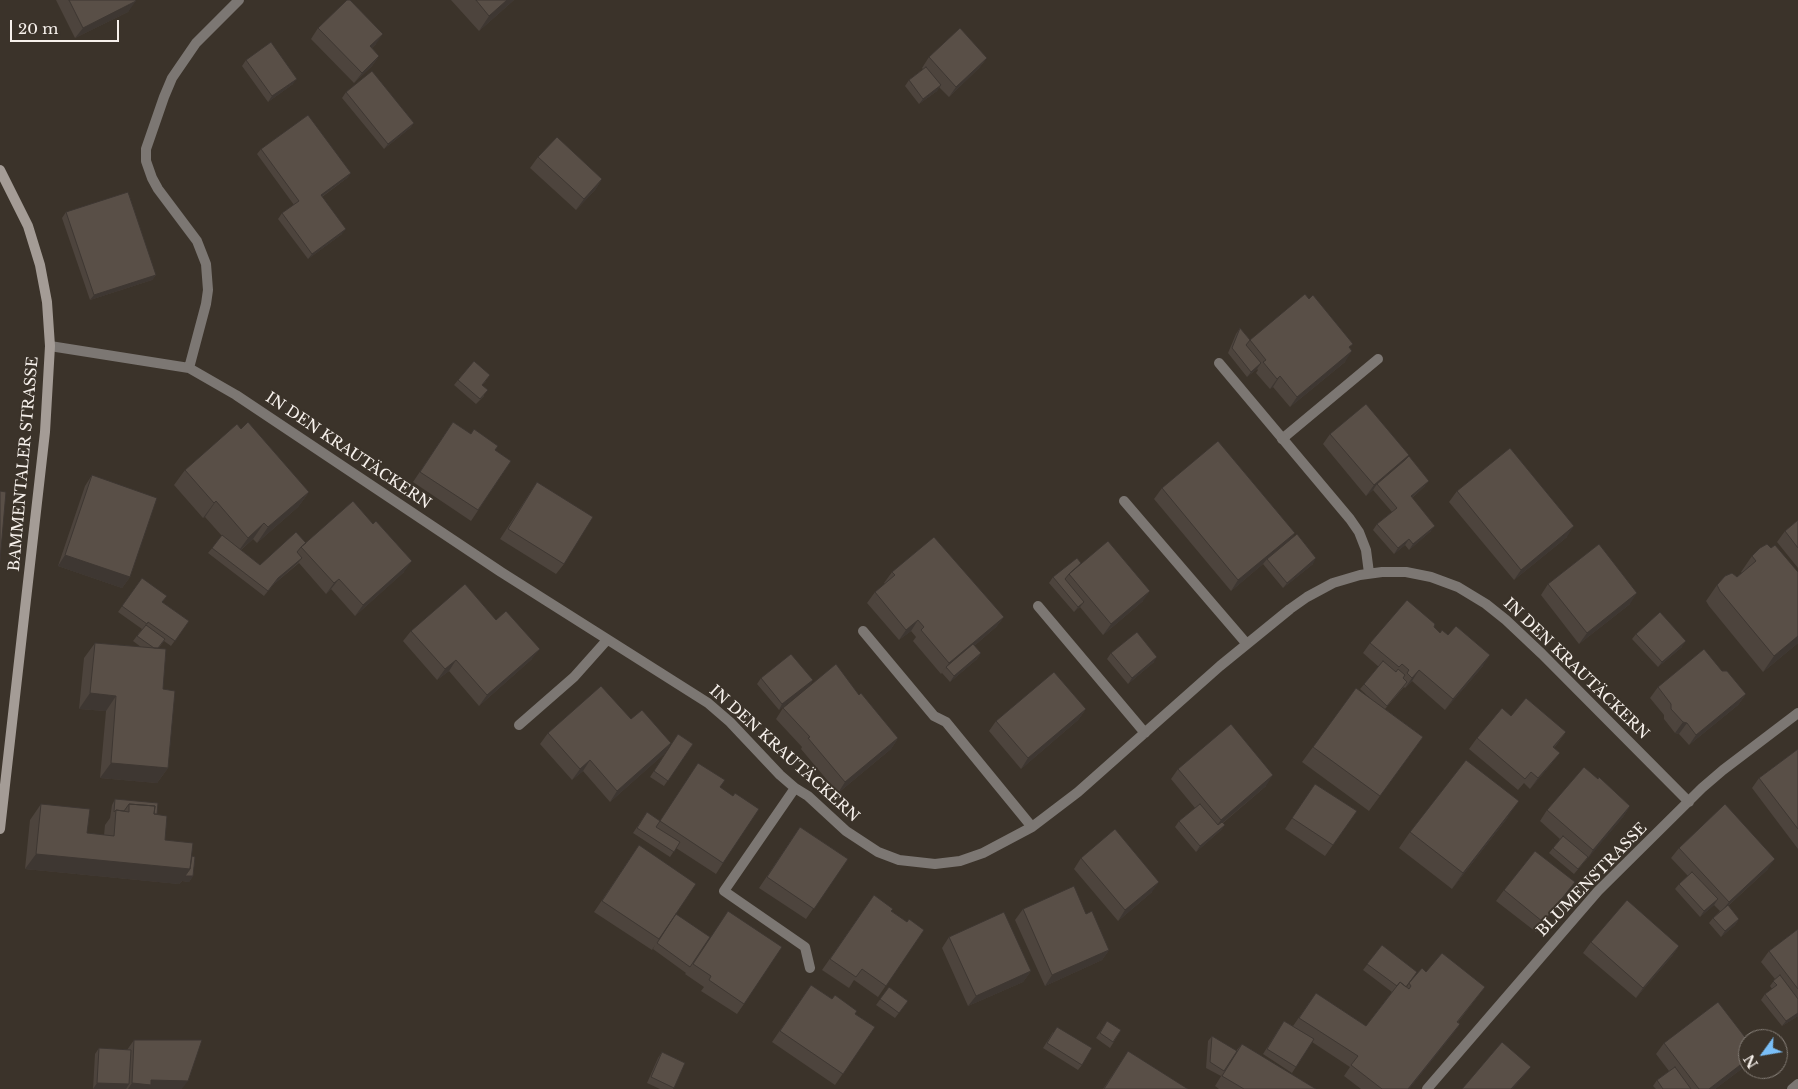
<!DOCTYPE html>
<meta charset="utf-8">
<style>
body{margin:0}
#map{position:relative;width:1798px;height:1089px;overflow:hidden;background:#3b332a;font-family:"Libre Baskerville",serif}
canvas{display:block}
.north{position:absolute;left:1738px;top:1029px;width:50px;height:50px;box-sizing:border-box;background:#3b332a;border:1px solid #867f78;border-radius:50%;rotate:238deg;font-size:14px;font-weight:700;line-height:20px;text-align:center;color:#f7f1ec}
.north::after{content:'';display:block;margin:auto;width:18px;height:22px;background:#7abff8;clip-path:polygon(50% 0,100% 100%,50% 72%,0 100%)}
.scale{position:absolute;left:10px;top:20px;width:109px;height:22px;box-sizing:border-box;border:2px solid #f7f1ec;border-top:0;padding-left:6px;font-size:15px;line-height:18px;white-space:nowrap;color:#f7f1ec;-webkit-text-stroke:4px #3b332a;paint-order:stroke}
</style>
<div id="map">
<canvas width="1798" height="1089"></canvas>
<div class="north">N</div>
<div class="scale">20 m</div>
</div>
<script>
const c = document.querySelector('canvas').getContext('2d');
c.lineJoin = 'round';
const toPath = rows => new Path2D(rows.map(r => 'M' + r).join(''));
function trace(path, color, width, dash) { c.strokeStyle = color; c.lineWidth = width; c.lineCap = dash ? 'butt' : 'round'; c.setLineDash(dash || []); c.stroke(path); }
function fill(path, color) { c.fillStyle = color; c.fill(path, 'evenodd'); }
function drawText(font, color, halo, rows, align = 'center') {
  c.font = font + ' "Libre Baskerville",serif'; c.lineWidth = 4; c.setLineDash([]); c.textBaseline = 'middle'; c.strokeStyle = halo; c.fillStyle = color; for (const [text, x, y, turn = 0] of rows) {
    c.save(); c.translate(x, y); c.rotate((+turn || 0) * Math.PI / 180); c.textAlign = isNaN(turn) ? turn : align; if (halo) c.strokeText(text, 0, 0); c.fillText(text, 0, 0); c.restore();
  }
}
trace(toPath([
 [1282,439,1378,359]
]), '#7c7773', 10);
trace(toPath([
 [50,346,189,368,236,395,501,572,708,703,730,722,780,775,795,788,808,796,846,831,878,852,899,860,935,864,960,861,983,853,1032,827,1078,792,1220,666,1290,609,1307,597,1333,583,1360,575,1382,572,1406,572,1431,577,1458,587,1486,604,1506,620,1542,654,1689,802],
 [1219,363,1350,519,1359,532,1366,550,1369,573],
 [189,368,206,304,208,290,206,264,197,241,158,189,152,178,146,161,146,149,164,97,172,78,196,43,239,0],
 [1124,501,1246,643],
 [1038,606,1145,733],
 [863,631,934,716,946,722,1032,827],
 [519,725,574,677,607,640],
 [795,788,724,891,805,947,810,968],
 [1427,1089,1598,891,1702,788,1723,770,1798,713],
 [1792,1089,1798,1084]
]), '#7c7773', 10);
trace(toPath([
 [0,170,28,226,40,265,47,302,50,346,45,432,0,829]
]), '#a49c96', 10);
fill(toPath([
 [56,0,135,0,128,12,75,38],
 [451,0,514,0,479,31],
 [318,28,376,44,372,48,379,56,372,66,354,83,311,39],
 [929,57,987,58,979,68,949,97,939,87,937,91,919,104,905,86,909,80,923,69,922,68],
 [246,60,293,84,268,102,242,66],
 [346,92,414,123,410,128,384,149,342,98],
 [261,149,351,173,347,178,322,197,342,234,308,259,278,219,282,213,294,205,257,154],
 [538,157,602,179,595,190,576,210,530,168],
 [66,212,156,275,152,280,90,300,62,218],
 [1240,328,1250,340,1350,348,1345,362,1290,407,1273,387,1270,389,1256,373,1258,370,1257,369,1247,377,1228,353,1236,334],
 [458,380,486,381,482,385,484,396,476,404,454,385],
 [453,422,511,461,471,521,413,482],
 [241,429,309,492,298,507,257,543,253,539,241,550,260,565,306,543,404,572,355,616,331,589,326,594,299,563,274,584,264,596,208,553,222,536,205,517,203,518,174,485,185,470],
 [1330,434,1409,456,1425,486,1412,498,1431,531,1409,550,1405,545,1394,554,1373,530,1377,524,1392,512,1373,490,1366,496,1323,444],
 [92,475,130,577,122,588,58,566,85,486],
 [537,482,564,564,556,574,500,539],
 [1162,488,1292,538,1313,564,1283,588,1263,564,1231,591,1154,499],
 [1457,491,1567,537,1514,580,1449,502],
 [1798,520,1798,568,1777,542,1785,531],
 [1771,548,1798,572,1798,643,1763,672,1709,606,1706,601,1717,585,1737,577,1742,573,1741,572,1752,556],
 [1081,563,1143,601,1103,635,1080,607,1074,612,1049,583,1053,577],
 [892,572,1004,617,996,627,974,646,981,653,977,659,950,682,942,673,941,674,913,641,916,637,911,631,899,640,867,603,875,592,885,584,884,583],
 [142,578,162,602,189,621,171,646,164,641,158,649,163,689,168,768,157,783,100,778,106,711,79,709,84,658,95,643,141,647,133,641,142,629,118,612],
 [1548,584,1630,604,1579,644,1541,595],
 [1434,627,1440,633,1483,666,1445,710,1412,681,1405,688,1404,687,1385,709,1423,737,1369,811,1302,762,1313,747,1370,698,1360,689,1379,667,1363,653,1370,643],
 [411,631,532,659,479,706,449,671,437,680,403,641],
 [1636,634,1682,647,1658,667,1632,639],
 [1111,653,1154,662,1128,684,1107,659],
 [1722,671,1746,694,1738,705,1689,745,1679,734,1675,733,1664,719,1664,715,1650,698,1658,687],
 [761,678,813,680,809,686,779,710,757,684],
 [859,695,898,738,891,749,838,793,801,749,802,747,776,719,783,708],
 [1086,709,1078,720,1021,769,989,731,996,721],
 [1511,716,1566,732,1554,748,1552,763,1530,789,1524,783,1518,790,1469,749,1477,738],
 [631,719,671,743,664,754,610,802,583,771,572,780,540,744,548,733],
 [678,734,693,744,664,786,650,777],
 [1798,749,1798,849,1752,788,1759,778],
 [698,763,720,787,723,863,716,874,676,848,670,857,633,833,647,812,660,821],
 [1178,769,1266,786,1223,823,1225,825,1221,830,1196,852,1175,827,1179,821,1195,808,1171,779],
 [1315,784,1357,811,1325,856,1285,829],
 [115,799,157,814,165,840,192,856,193,876,189,882,182,881,179,884,25,869,30,820,41,804,87,833,104,835,105,825,110,818,112,805],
 [1630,806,1623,817,1574,874,1549,853,1560,839,1540,821,1547,810],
 [1508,817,1452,889,1399,848,1410,832],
 [800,827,848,859,806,919,759,888],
 [639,845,676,914,744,1004,737,1014,701,991,704,987,685,974,686,973,653,949,655,945,652,950,594,912],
 [1679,848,1768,869,1728,906,1739,919,1735,925,1721,937,1709,923,1713,918,1720,911,1714,905,1700,917,1675,889,1679,884,1688,876,1671,858],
 [1081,858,1152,892,1118,921,1074,869],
 [1504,890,1567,893,1536,932,1496,901],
 [874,895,891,911,907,922,924,930,878,997,854,980,849,988,822,970],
 [1023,909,1086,914,1109,950,1102,960,1045,986,1015,920],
 [1798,929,1798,1016,1782,1026,1761,1000,1765,994,1772,989,1770,986,1775,979,1761,962,1769,951],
 [949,937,1031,971,1023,982,968,1006,942,948],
 [1591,942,1679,946,1672,956,1636,998,1583,953],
 [1382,945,1407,987,1409,983,1426,972,1485,987,1458,1022,1460,1024,1452,1035,1409,1089,1361,1089,1344,1076,1350,1067,1312,1042,1292,1073,1263,1054,1284,1021,1293,1026,1316,993,1366,1026,1392,992,1363,970],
 [811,985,875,1027,835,1085,772,1042],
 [889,987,908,1001,895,1018,876,1005],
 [1107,1021,1121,1030,1110,1048,1096,1038],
 [1053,1032,1082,1065,1078,1070,1043,1048],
 [1212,1036,1236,1051,1242,1044,1316,1089,1219,1089,1215,1086,1223,1073,1221,1076,1206,1068,1208,1041],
 [134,1040,182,1089,93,1089,95,1054,99,1048,127,1050],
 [1748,1041,1748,1064,1715,1089,1656,1089,1653,1086,1657,1080,1669,1071,1656,1054,1664,1043],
 [1128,1051,1188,1089,1103,1089],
 [662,1052,685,1063,673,1089,660,1089,647,1083,658,1058]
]), '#4d443d');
fill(toPath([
 [507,0,514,0,479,31,489,16],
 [136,1,128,12,75,38,83,28],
 [383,34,376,44,363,57,370,46],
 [379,56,372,66,354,83,362,73],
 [987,58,979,68,949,97,956,87],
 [297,79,293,84,268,102,272,96],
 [941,85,937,91,919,104,923,99],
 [414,123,410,128,384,149,388,144],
 [351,173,347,178,317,200,321,195],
 [602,179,595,190,576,210,584,199],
 [346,229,342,234,308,259,312,254],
 [156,275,152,280,90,300,94,295],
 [1352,351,1345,362,1290,407,1297,397],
 [1261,363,1257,369,1247,377,1251,372],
 [1280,376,1273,387,1270,389,1277,379],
 [1409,455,1401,466,1377,484,1373,490,1366,496,1374,485],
 [1429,481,1425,486,1407,502,1411,496],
 [309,492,298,507,257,543,268,527],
 [216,501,205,517,203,518,214,503],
 [264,523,253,539,237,553,248,538],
 [1435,526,1431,531,1409,550,1413,544],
 [1574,526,1567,537,1514,580,1521,570],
 [1295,533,1288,544,1267,559,1263,564,1231,591,1238,580],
 [1409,539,1405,545,1394,554,1398,548],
 [65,555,130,577,122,588,58,566],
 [302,558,298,563,274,584,264,596,278,578],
 [1316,558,1313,564,1283,588,1287,583],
 [412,561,404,572,355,616,363,605],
 [339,579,331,589,326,594,334,583],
 [1150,591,1143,601,1103,635,1111,624],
 [1637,593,1630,604,1579,644,1587,633],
 [1084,602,1080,607,1074,612,1078,607],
 [1004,617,996,627,947,669,946,667,941,674,949,663],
 [918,620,911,631,899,640,906,630],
 [1798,636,1798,643,1763,672,1774,656],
 [1686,641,1682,647,1658,667,1662,662],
 [540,649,532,659,479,706,487,695],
 [981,653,977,659,950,682,954,676],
 [1490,655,1483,666,1445,710,1453,699],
 [1157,657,1154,662,1128,684,1132,678],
 [456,660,449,671,437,680,445,669],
 [1419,670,1412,681,1405,688,1412,678],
 [813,680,809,686,779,710,782,704],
 [90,693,116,696,106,711,79,709],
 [1746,694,1738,705,1689,745,1696,735],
 [1086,709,1078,720,1021,769,1028,758],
 [1683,722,1687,723,1679,734,1675,733],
 [1566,732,1558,742,1546,758,1553,747],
 [898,738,891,749,838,793,845,782],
 [671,743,664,754,610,802,617,791],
 [1560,753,1552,763,1530,789,1538,778],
 [590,760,583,771,572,780,580,769],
 [111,763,168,768,157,783,100,778],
 [1273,775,1266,786,1214,830,1221,820],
 [1519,801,1508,817,1452,889,1463,873],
 [1630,806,1623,817,1586,861,1593,850],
 [1225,825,1221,830,1196,852,1200,846],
 [36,854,190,869,193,876,189,882,182,881,179,884,25,869],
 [1775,859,1768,869,1721,912,1729,902],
 [1159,882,1152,892,1118,921,1125,910],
 [1575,882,1567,893,1536,932,1543,922],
 [1718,899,1714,905,1700,917,1704,911],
 [1739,919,1735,925,1721,937,1725,931],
 [1679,946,1672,956,1636,998,1643,988],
 [1109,950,1102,960,1045,986,1052,975],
 [1031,971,1023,982,968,1006,976,996],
 [1798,1013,1798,1016,1782,1026,1786,1021],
 [1460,1024,1452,1035,1409,1089,1408,1089],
 [1748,1059,1748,1064,1715,1089,1709,1089],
 [1531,1067,1523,1077,1513,1089,1511,1089],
 [151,1080,188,1081,182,1089,128,1089,132,1083],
 [97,1083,129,1084,126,1089,93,1089]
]), '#3e3732');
const building = toPath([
 [69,0,135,0,136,1,83,28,69,0],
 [347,0,350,0,383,34,370,46,379,56,362,73,318,28,347,0],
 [476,0,507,0,489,16,476,0],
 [960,28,987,58,956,87,929,57,960,28],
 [271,42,297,79,272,96,246,60,271,42],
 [926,67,941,85,923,99,909,80,926,67],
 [372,71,414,123,388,144,346,92,372,71],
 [308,115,351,173,321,195,346,229,312,254,282,213,299,201,261,149,308,115],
 [557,137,602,179,584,199,538,157,557,137],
 [128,192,156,275,94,295,66,212,128,192],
 [1305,294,1309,299,1313,295,1353,344,1349,347,1352,351,1297,397,1280,376,1277,379,1263,362,1266,360,1250,340,1305,294],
 [1240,328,1250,340,1246,345,1261,363,1251,372,1232,348,1240,328],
 [474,361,490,375,482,385,488,390,480,399,458,380,474,361],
 [1366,404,1409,455,1374,485,1330,434,1366,404],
 [248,422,309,492,268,527,264,523,248,538,216,501,214,503,185,470,237,424,241,429,248,422],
 [453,422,471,434,474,429,498,446,495,450,511,461,478,510,420,472,453,422],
 [1218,441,1295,533,1238,580,1162,488,1218,441],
 [1510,448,1574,526,1521,570,1457,491,1510,448],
 [1409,456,1429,481,1411,496,1435,526,1413,544,1409,539,1398,548,1377,524,1397,508,1377,484,1405,460,1409,456],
 [92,475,157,498,130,577,65,555,92,475],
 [537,482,593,517,564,564,508,529,537,482],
 [0,491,6,492,0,561,0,491],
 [353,501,373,524,376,521,412,561,363,605,339,579,334,583,301,547,353,501],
 [1798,520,1798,548,1785,531,1798,520],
 [296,532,306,543,301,547,297,552,302,558,278,578,268,591,212,548,222,535,260,565,296,532],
 [1297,534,1316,558,1287,583,1267,559,1297,534],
 [934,537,1004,617,949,663,921,630,924,627,918,620,906,630,875,592,895,575,892,572,934,537],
 [1108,541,1150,591,1111,624,1069,574,1108,541],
 [1599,544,1637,593,1587,633,1548,584,1599,544],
 [1767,544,1771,548,1775,545,1798,572,1798,636,1774,656,1720,591,1717,585,1725,576,1732,573,1737,577,1756,561,1752,556,1760,548,1767,544],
 [1077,558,1081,563,1069,574,1065,579,1084,602,1078,607,1053,577,1077,558],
 [142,578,167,596,162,602,189,621,175,641,148,622,147,624,122,606,142,578],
 [465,584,496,620,506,611,540,649,487,695,456,660,445,669,411,631,465,584],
 [1407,600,1435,624,1434,627,1440,633,1442,630,1448,635,1456,626,1490,655,1453,699,1419,670,1412,678,1407,673,1409,670,1402,664,1399,667,1370,643,1407,600],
 [1660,612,1686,641,1662,662,1636,634,1660,612],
 [146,625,165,639,158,648,154,648,137,636,146,625],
 [1137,632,1157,657,1132,678,1111,653,1137,632],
 [95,643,166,649,163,689,175,691,168,768,111,763,116,696,90,693,95,643],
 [973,644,981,653,954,676,946,667,973,644],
 [1704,649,1722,671,1727,671,1746,694,1696,735,1687,723,1683,722,1671,709,1671,704,1658,687,1704,649],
 [791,654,813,680,782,704,761,678,791,654],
 [1383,661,1396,672,1398,669,1405,675,1403,678,1407,682,1387,706,1364,684,1383,661],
 [836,664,859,695,861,693,898,738,845,782,808,738,810,737,783,708,836,664],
 [1054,672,1086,709,1028,758,996,721,1054,672],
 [601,686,631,719,642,710,671,743,617,791,590,760,580,769,548,733,601,686],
 [1356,688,1423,737,1380,796,1313,747,1356,688],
 [1526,698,1566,732,1553,747,1560,753,1538,778,1531,772,1525,779,1477,738,1502,708,1511,716,1526,698],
 [1231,724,1273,775,1221,820,1178,769,1231,724],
 [678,734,693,744,668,781,654,771,678,734],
 [1798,749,1798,829,1759,778,1798,749],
 [1466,760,1519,801,1463,873,1410,832,1466,760],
 [698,763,725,780,720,787,733,796,735,793,759,809,723,863,660,821,698,763],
 [1584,767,1598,779,1599,777,1630,806,1593,850,1547,810,1584,767],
 [1315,784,1357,811,1333,845,1292,818,1315,784],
 [115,799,158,803,157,814,154,814,155,806,129,804,124,811,116,810,114,812,115,799],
 [41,804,90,809,87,833,114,836,116,810,129,812,129,804,155,806,154,814,167,816,165,840,193,843,190,869,36,854,41,804],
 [1200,804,1218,825,1222,822,1225,825,1200,846,1179,821,1200,804],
 [1725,804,1775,859,1729,902,1679,848,1725,804],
 [647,812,660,821,656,827,680,842,674,852,637,828,647,812],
 [800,827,848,859,814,909,767,877,800,827],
 [1115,829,1159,882,1125,910,1081,858,1115,829],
 [1563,836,1588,857,1578,869,1553,848,1563,836],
 [639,845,696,884,659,939,602,901,639,845],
 [1535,851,1575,882,1543,922,1504,890,1535,851],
 [192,856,195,857,193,876,185,876,190,869,192,856],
 [1692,872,1718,899,1704,911,1679,884,1692,872],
 [1074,886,1086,914,1092,911,1109,950,1052,975,1023,909,1074,886],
 [874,895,893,909,891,911,907,922,909,919,924,930,886,986,862,969,856,977,830,959,874,895],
 [1627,900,1679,946,1643,988,1591,942,1627,900],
 [1728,905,1739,919,1725,931,1713,918,1728,905],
 [728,911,782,947,744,1004,709,980,711,976,693,964,728,911],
 [1004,912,1031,971,976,996,949,937,1004,912],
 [676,914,710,937,690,967,657,943,676,914],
 [1798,929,1798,989,1769,951,1798,929],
 [1382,945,1417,972,1406,987,1400,982,1397,986,1367,964,1382,945],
 [1442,953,1485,987,1457,1022,1460,1024,1408,1089,1382,1089,1351,1065,1358,1056,1299,1018,1316,993,1366,1026,1400,982,1409,989,1411,986,1409,983,1422,968,1426,972,1442,953],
 [1780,975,1798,999,1798,1013,1786,1021,1765,994,1777,985,1773,981,1780,975],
 [811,985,832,999,835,995,857,1011,855,1014,875,1027,843,1074,780,1031,811,985],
 [889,987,908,1001,899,1013,880,999,889,987],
 [1718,1002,1748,1041,1748,1059,1709,1089,1699,1089,1664,1043,1718,1002],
 [1107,1021,1121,1030,1113,1042,1100,1033,1107,1021],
 [1284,1021,1314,1039,1296,1067,1267,1049,1284,1021],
 [1057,1027,1092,1048,1082,1065,1047,1043,1057,1027],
 [1212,1036,1237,1051,1224,1071,1210,1062,1212,1036],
 [134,1040,202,1040,188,1081,151,1080,151,1085,132,1083,134,1040],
 [1502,1042,1531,1067,1511,1089,1462,1089,1502,1042],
 [1242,1044,1316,1089,1244,1089,1222,1076,1242,1044],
 [99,1048,131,1050,129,1084,97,1083,99,1048],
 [1128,1051,1188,1089,1104,1089,1128,1051],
 [662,1052,685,1063,674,1088,651,1077,662,1052],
 [1675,1067,1691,1089,1663,1089,1657,1080,1675,1067]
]);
fill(building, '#594f47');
trace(building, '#3e3732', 1);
drawText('15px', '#f7f1ec', '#3b332a', [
 ["IN DEN KRAUTÄCKERN",348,451,34],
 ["BAMMENTALER STRASSE",24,464,-85],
 ["IN DEN KRAUTÄCKERN",1576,669,44],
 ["IN DEN KRAUTÄCKERN",784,754,42],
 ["BLUMENSTRASSE",1592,880,-46]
]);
</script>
